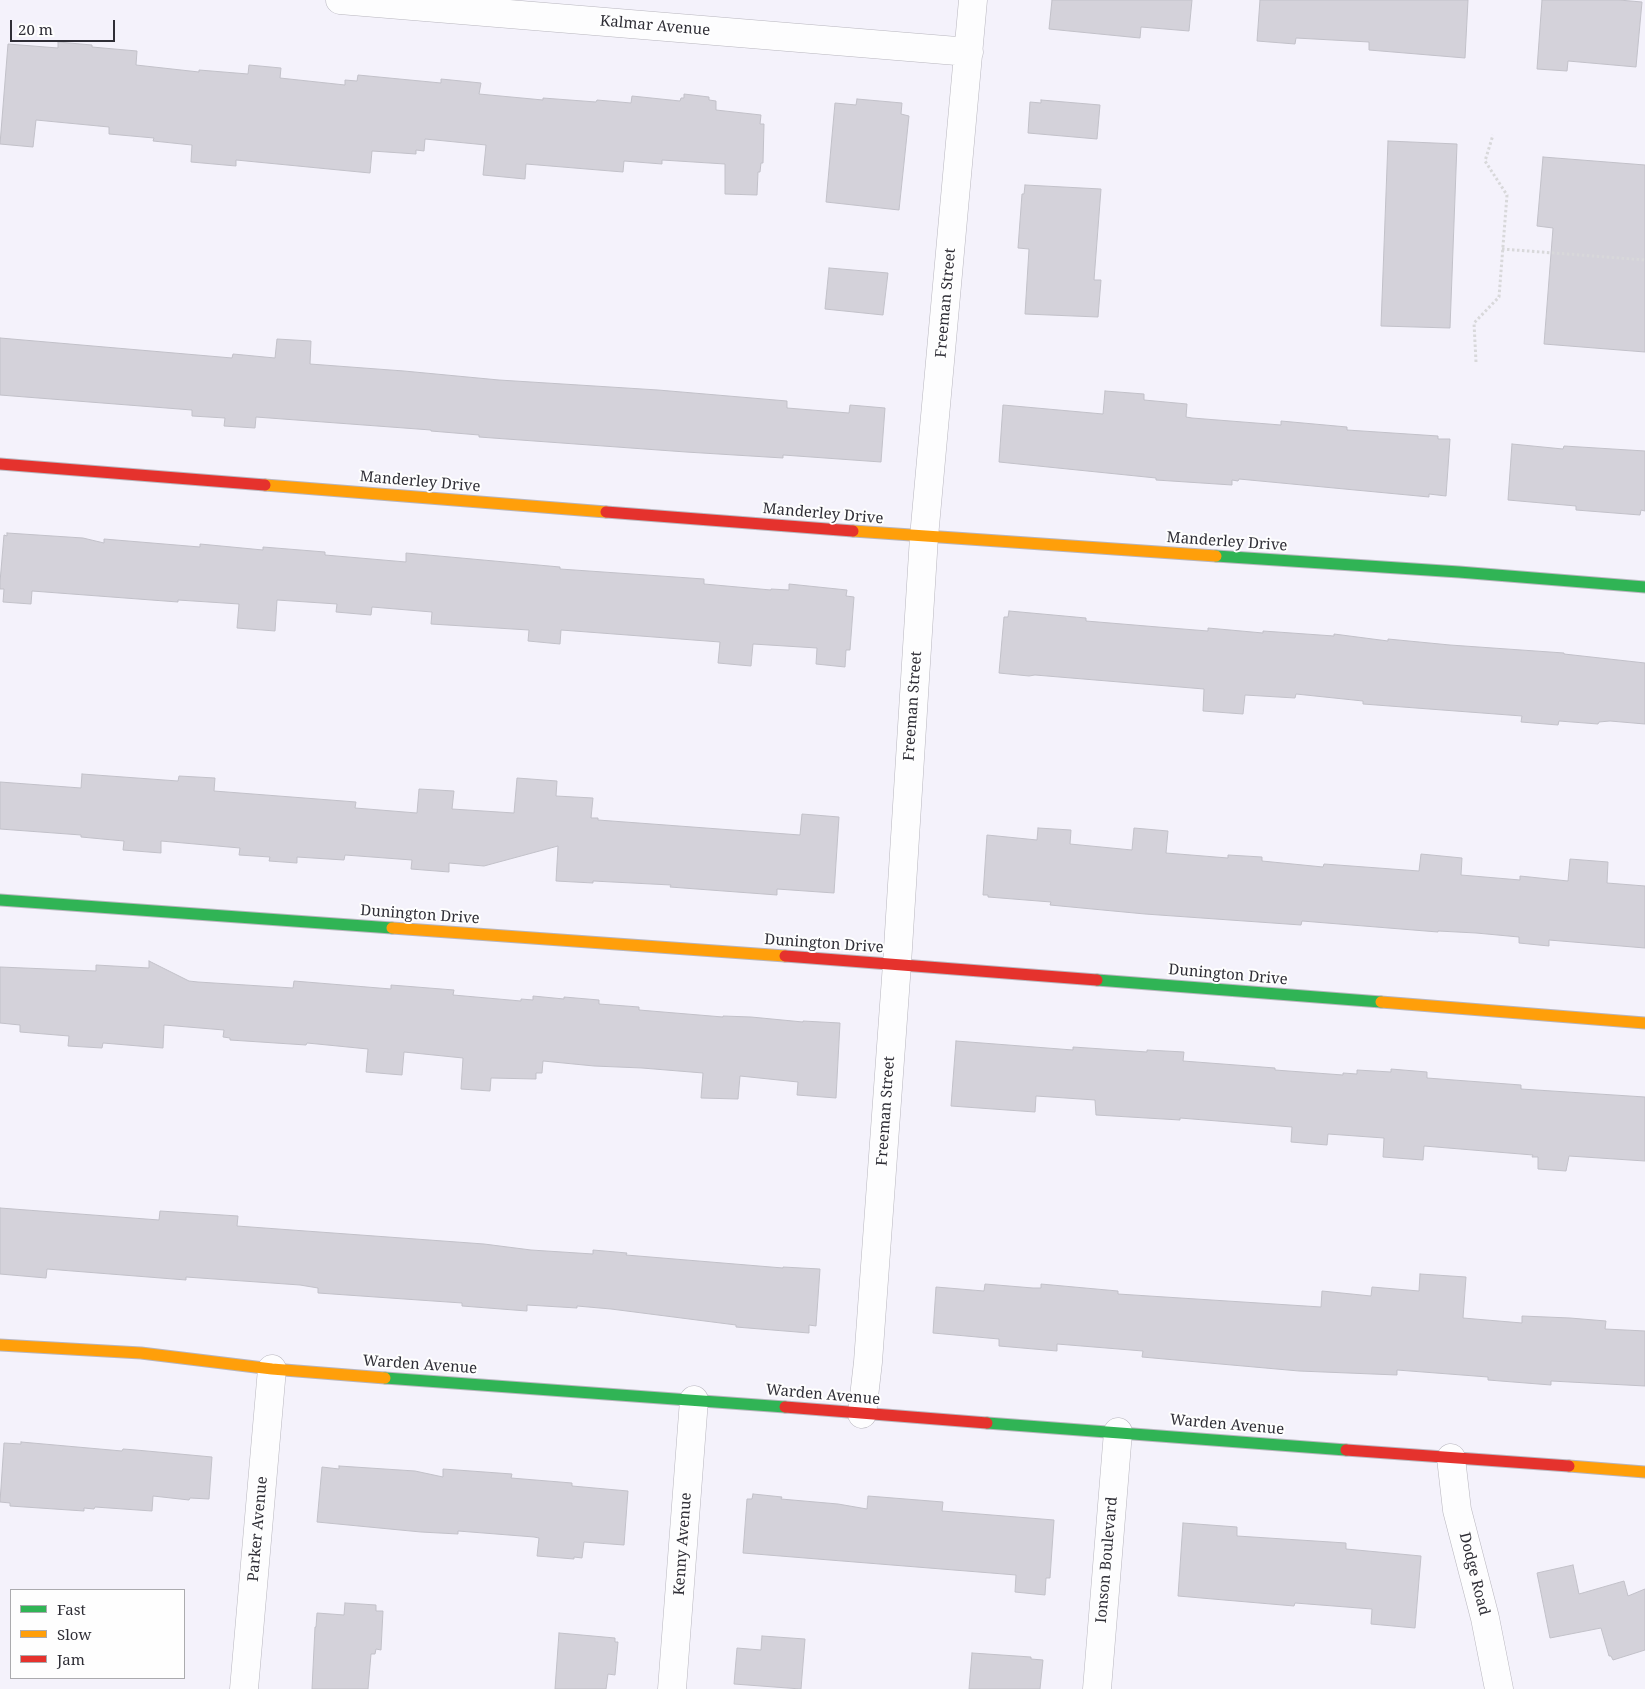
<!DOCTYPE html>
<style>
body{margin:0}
#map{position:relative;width:1645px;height:1689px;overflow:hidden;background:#f4f2fb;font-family:"Noto Serif",serif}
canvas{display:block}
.legend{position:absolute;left:10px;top:1589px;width:175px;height:90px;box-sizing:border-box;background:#fefefe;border:1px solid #ababae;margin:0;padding:6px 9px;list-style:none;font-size:15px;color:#2f2e36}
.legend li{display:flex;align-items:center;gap:10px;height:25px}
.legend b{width:25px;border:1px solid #ababae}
.scale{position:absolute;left:10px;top:20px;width:105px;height:22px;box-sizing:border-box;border:2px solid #2f2e36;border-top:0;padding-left:6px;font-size:15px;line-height:18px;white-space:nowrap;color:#2f2e36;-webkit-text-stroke:4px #fefefe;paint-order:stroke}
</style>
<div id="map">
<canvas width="1645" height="1689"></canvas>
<ul class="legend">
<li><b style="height:6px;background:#30b455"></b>Fast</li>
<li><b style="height:6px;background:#ff9f0a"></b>Slow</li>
<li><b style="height:6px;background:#e5322d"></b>Jam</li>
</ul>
<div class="scale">20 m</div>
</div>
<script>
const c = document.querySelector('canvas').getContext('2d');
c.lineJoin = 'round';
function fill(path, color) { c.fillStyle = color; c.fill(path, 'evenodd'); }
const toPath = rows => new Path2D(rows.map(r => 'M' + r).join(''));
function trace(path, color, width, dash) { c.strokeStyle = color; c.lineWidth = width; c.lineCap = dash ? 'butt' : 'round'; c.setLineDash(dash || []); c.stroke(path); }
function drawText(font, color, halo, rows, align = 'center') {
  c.font = font + ' "Noto Serif",serif'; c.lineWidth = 4; c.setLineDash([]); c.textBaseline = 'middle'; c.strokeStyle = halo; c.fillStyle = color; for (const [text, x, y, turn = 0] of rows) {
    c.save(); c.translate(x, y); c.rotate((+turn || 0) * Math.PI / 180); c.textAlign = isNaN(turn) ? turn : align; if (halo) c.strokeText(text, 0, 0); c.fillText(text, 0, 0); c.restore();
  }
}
const building = toPath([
 [1052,0,1192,0,1189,31,1141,27,1140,38,1049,29,1052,0],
 [1260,0,1468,0,1465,58,1369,50,1369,42,1296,38,1295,44,1257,41,1260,0],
 [1542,0,1619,0,1642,2,1636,67,1568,61,1567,71,1537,69,1542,0],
 [58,42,92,45,92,47,137,51,136,65,199,72,199,70,248,74,249,65,281,68,280,78,345,85,345,80,357,81,358,75,441,83,441,79,481,83,479,94,543,100,543,98,596,102,597,100,631,103,632,96,680,101,681,98,684,98,684,94,709,97,709,100,716,101,716,110,761,115,760,124,764,124,763,163,761,163,760,172,758,172,757,195,725,194,725,164,662,160,662,164,624,161,623,172,526,164,525,179,483,175,486,145,425,139,424,151,416,150,416,154,372,151,370,173,236,160,236,166,191,162,192,145,153,141,154,138,109,134,109,127,36,120,33,147,0,144,8,44,58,48,58,42],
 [857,99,902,103,901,114,909,116,899,210,826,202,835,103,856,105,857,99],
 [1041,100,1100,105,1097,139,1028,133,1030,102,1041,103,1041,100],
 [1388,141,1457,144,1450,328,1381,326,1388,141],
 [1543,157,1645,165,1645,352,1544,344,1553,228,1537,226,1543,157],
 [1025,185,1101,189,1094,280,1101,280,1098,317,1025,314,1029,249,1018,248,1022,194,1024,194,1025,185],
 [829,268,888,273,883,315,825,309,829,268],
 [0,338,232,358,233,354,275,358,277,339,311,341,310,364,404,371,499,380,658,390,787,401,787,408,849,413,850,405,885,408,881,462,783,455,783,458,686,452,479,437,479,435,431,431,431,430,256,417,255,428,224,426,225,418,192,416,192,410,0,395,0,338],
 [1105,391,1144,394,1144,400,1187,404,1186,417,1192,418,1281,425,1281,421,1347,427,1347,430,1438,436,1438,439,1450,439,1446,496,1429,494,1429,497,1239,479,1238,481,1232,480,1232,485,1156,480,1156,478,999,462,1003,405,1103,414,1105,391],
 [1512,444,1563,449,1564,446,1645,451,1645,511,1641,510,1640,515,1576,510,1576,506,1508,500,1512,444],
 [7,533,83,538,104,543,104,539,200,547,200,544,263,550,263,547,325,552,325,555,406,562,406,553,560,567,560,569,704,579,704,584,771,590,771,589,789,590,789,584,847,590,846,596,854,597,850,650,846,650,845,667,816,664,817,648,753,644,751,666,718,663,720,642,561,630,560,644,528,641,529,630,431,624,432,612,372,607,371,615,336,612,337,604,277,600,275,631,237,628,239,604,178,600,178,602,32,591,31,604,3,602,4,589,0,589,0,582,4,535,7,536,7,533],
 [1009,611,1086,618,1086,621,1158,627,1208,631,1208,628,1263,633,1263,631,1334,636,1334,634,1388,641,1388,639,1450,645,1564,653,1564,654,1645,663,1645,724,1610,721,1599,722,1598,724,1559,721,1558,725,1521,722,1522,716,1363,704,1363,701,1296,694,1295,698,1245,695,1243,714,1203,711,1204,689,1035,675,1029,676,999,673,1004,617,1008,617,1009,611],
 [82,774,178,781,179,776,215,778,214,791,356,802,355,808,417,813,419,789,454,791,452,809,514,813,517,778,557,781,556,796,593,798,591,818,598,818,598,820,800,835,802,814,839,817,834,893,777,889,777,895,670,887,671,885,593,881,593,883,556,881,558,846,484,866,449,863,449,872,411,869,412,860,345,855,344,860,297,857,297,863,269,861,270,857,239,855,240,848,161,841,161,853,123,850,124,841,81,837,81,835,0,829,0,782,81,788,82,774],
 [1038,828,1071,830,1070,844,1132,850,1134,828,1168,831,1166,853,1228,858,1228,855,1262,857,1262,861,1323,867,1324,864,1419,871,1421,854,1462,858,1461,875,1520,880,1520,876,1568,881,1570,859,1608,862,1607,883,1645,886,1645,948,1549,940,1549,946,1519,943,1519,937,1476,933,1438,931,1438,932,1302,921,1301,925,1145,914,1050,905,1051,902,988,897,988,895,983,895,987,835,1037,840,1038,828],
 [149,961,189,981,198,982,293,988,294,981,391,989,391,985,454,990,453,995,521,1001,521,999,533,1000,533,996,564,999,564,997,599,1000,599,1004,639,1007,639,1010,723,1017,723,1016,751,1017,803,1022,803,1021,840,1023,836,1098,797,1095,798,1082,740,1076,738,1099,701,1098,703,1073,642,1068,594,1066,543,1061,542,1073,536,1073,536,1079,491,1078,490,1091,461,1089,463,1058,404,1052,402,1075,366,1072,368,1049,307,1043,306,1045,230,1040,230,1038,223,1037,224,1030,164,1025,163,1048,103,1043,102,1048,68,1046,69,1036,20,1032,20,1025,0,1023,0,967,96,971,96,965,149,968,149,961],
 [956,1041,1073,1050,1073,1047,1147,1052,1147,1050,1184,1052,1183,1061,1275,1068,1275,1070,1343,1075,1343,1073,1357,1074,1357,1070,1391,1072,1391,1069,1427,1072,1427,1078,1521,1085,1521,1089,1645,1097,1645,1161,1569,1156,1566,1171,1538,1169,1538,1157,1532,1157,1533,1155,1424,1146,1423,1160,1383,1157,1384,1138,1328,1134,1327,1145,1291,1142,1292,1127,1180,1118,1180,1120,1096,1115,1095,1100,1036,1096,1035,1112,951,1106,956,1041],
 [0,1208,159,1220,160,1211,238,1216,237,1226,484,1244,531,1250,593,1254,593,1250,627,1253,626,1255,783,1268,783,1267,820,1269,816,1326,809,1325,809,1333,736,1327,736,1325,611,1309,577,1306,577,1308,527,1305,527,1311,462,1306,462,1303,318,1293,318,1288,300,1285,186,1277,186,1280,47,1269,46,1278,0,1274,0,1208],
 [1420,1274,1466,1277,1463,1318,1522,1323,1522,1316,1570,1318,1606,1321,1605,1329,1645,1331,1645,1386,1551,1381,1551,1385,1488,1380,1488,1377,1397,1370,1397,1375,1299,1371,1142,1357,1143,1351,1057,1344,1057,1351,999,1346,999,1339,933,1333,936,1287,984,1291,985,1284,1033,1288,1041,1288,1041,1284,1118,1291,1118,1294,1321,1307,1322,1291,1371,1296,1372,1287,1419,1291,1420,1274],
 [21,1442,122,1451,123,1449,136,1450,212,1457,209,1499,190,1498,189,1500,153,1496,152,1511,95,1507,94,1509,84,1508,84,1511,10,1506,10,1503,0,1502,4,1443,21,1444,21,1442],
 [339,1466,415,1471,443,1477,443,1469,512,1474,511,1478,572,1483,572,1486,628,1491,624,1545,584,1542,582,1558,574,1557,574,1559,537,1556,539,1538,534,1537,458,1531,458,1534,421,1532,317,1522,322,1467,339,1469,339,1466],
 [753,1494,782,1497,781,1499,838,1504,867,1509,868,1496,943,1502,942,1511,1054,1520,1050,1578,1046,1578,1045,1595,1015,1592,1016,1575,743,1553,747,1499,752,1499,753,1494],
 [1183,1523,1237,1527,1237,1536,1346,1543,1346,1549,1421,1556,1415,1628,1371,1624,1372,1609,1295,1603,1294,1606,1178,1596,1183,1523],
 [1573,1565,1579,1594,1624,1581,1628,1596,1645,1589,1645,1650,1613,1660,1611,1656,1609,1656,1601,1628,1550,1638,1537,1573,1573,1565],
 [345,1603,376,1605,376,1611,383,1611,381,1650,376,1649,375,1654,371,1654,368,1689,312,1689,315,1627,316,1627,317,1613,344,1615,345,1603],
 [559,1633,615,1638,615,1642,618,1642,615,1675,608,1674,606,1689,555,1689,559,1633],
 [762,1636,805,1639,801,1689,734,1684,737,1648,761,1650,762,1636],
 [972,1653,1031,1657,1031,1659,1043,1660,1040,1689,969,1689,972,1653]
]);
fill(building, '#d4d2da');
trace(building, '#c2c1c9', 1);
const street = toPath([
 [340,0,969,52],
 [862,1414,868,1362,897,964,924,537,973,0],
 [1451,1458,1457,1510,1485,1618,1499,1689],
 [244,1689,272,1369],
 [672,1689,694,1400],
 [1097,1689,1118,1432]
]);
const fast = toPath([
 [1216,556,1459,572,1645,587],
 [0,900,392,928],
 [1097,980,1381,1002],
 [385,1378,785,1407],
 [987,1423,1346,1450]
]);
const slow = toPath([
 [265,485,606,512],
 [853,531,1216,556],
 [392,928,785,956],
 [1381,1002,1645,1023],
 [0,1345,141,1353,272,1369,385,1378],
 [1569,1466,1645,1472]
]);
const jam = toPath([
 [0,464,265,485],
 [606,512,853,531],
 [785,956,1097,980],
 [785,1407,987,1423],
 [1346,1450,1569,1466]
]);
trace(street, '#b8b6be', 29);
trace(fast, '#b8b6be', 13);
trace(slow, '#b8b6be', 13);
trace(jam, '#b8b6be', 13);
trace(toPath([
 [1502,249,1645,260],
 [1476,362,1474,323,1499,297,1507,195,1485,161,1493,135]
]), '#d8d8da', 3, [2.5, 2.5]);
trace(street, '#fdfdfe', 28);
trace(fast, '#30b455', 11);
trace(slow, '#ff9f0a', 11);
trace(jam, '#e5322d', 11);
drawText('15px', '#2f2e36', '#fefefe', [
 ["Kalmar Avenue",655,26,5],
 ["Freeman Street",946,303,-85],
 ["Manderley Drive",420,482,5],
 ["Manderley Drive",823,514,5],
 ["Manderley Drive",1227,542,4],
 ["Freeman Street",913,706,-86],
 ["Dunington Drive",420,915,4],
 ["Dunington Drive",824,944,4],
 ["Dunington Drive",1228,975,5],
 ["Freeman Street",886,1111,-86],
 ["Warden Avenue",420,1365,4],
 ["Warden Avenue",823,1395,5],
 ["Warden Avenue",1227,1425,5],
 ["Parker Avenue",258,1529,-85],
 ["Kenny Avenue",683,1544,-86],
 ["Ionson Boulevard",1107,1560,-85],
 ["Dodge Road",1474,1574,76]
]);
</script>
